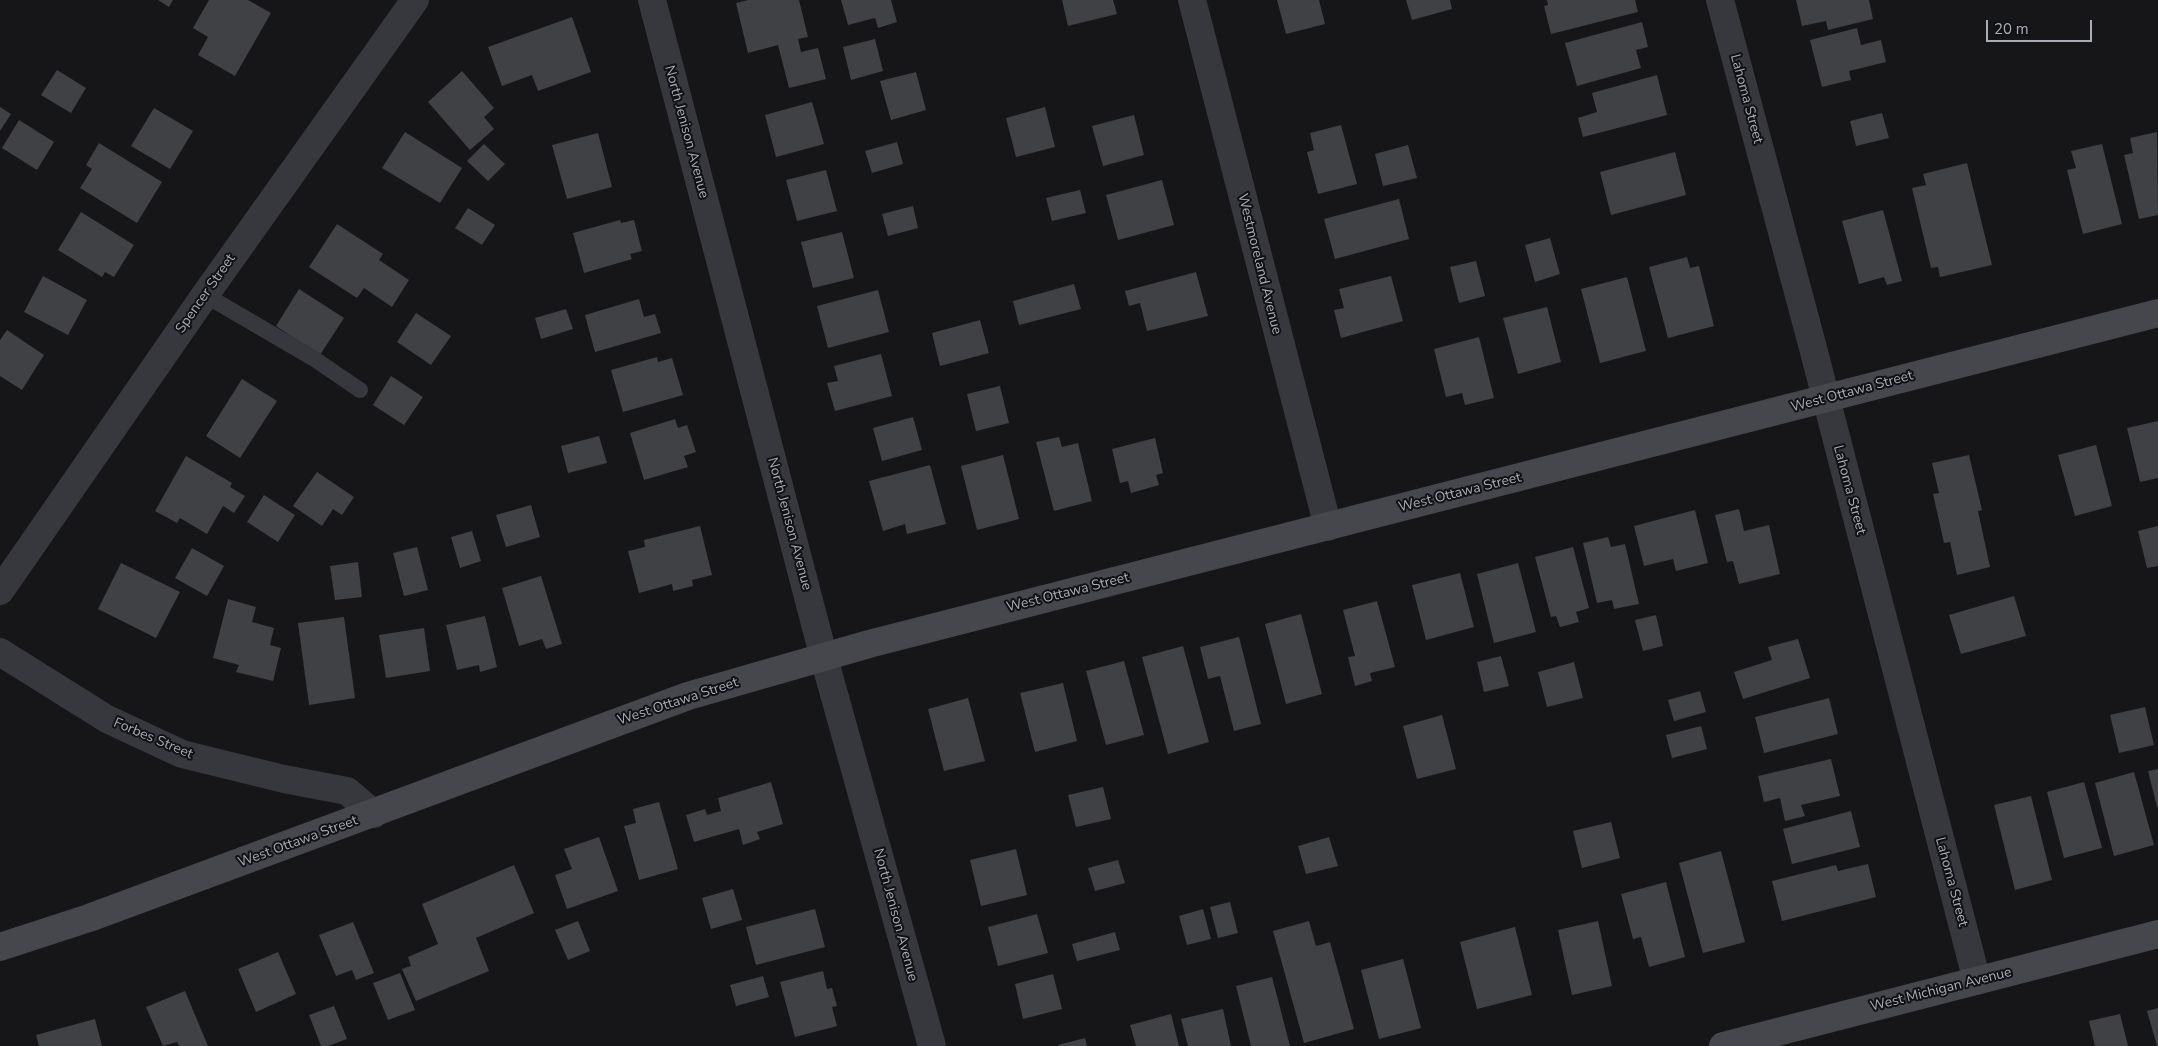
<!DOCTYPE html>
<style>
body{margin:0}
#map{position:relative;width:2158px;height:1046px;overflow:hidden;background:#161618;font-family:"Nunito Sans",sans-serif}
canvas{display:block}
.scale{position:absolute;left:1986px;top:20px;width:106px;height:22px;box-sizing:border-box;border:2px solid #a8adb8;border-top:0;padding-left:6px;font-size:15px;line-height:18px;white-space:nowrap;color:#a8adb8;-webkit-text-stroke:4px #111113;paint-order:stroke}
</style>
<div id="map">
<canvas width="2158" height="1046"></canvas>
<div class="scale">20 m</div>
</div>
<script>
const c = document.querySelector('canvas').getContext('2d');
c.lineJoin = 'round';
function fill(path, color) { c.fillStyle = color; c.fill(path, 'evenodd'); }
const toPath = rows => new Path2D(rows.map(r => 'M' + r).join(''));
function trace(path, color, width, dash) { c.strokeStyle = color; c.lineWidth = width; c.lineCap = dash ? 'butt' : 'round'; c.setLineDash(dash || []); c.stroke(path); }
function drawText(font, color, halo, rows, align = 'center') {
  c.font = font + ' "Nunito Sans",sans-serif'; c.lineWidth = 4; c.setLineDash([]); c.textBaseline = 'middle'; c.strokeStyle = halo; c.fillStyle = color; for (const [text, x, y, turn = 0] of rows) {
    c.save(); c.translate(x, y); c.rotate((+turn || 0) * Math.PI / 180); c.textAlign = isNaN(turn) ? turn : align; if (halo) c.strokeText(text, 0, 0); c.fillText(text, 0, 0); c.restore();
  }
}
fill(toPath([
 [158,0,173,0,169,7],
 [209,0,248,0,271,13,235,76,198,55,208,37,193,28],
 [748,0,799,0,808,37,798,39,801,52,818,48,826,79,789,88,778,45,748,53,736,3],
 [841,0,891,0,897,22,878,28,875,18,848,25],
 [1062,0,1113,0,1117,14,1068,26],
 [1277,0,1319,0,1325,24,1286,34],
 [1406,0,1450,0,1452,9,1412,20],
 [1547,0,1635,0,1638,12,1551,34,1544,6,1548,5],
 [1796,0,1869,0,1873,19,1828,30,1826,21,1802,26],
 [572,17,591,72,538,91,532,75,502,86,488,47],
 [1642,22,1648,47,1636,50,1641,68,1577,86,1565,43],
 [1857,28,1861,45,1881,40,1886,62,1849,71,1851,80,1822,87,1810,40],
 [875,39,883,71,851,80,843,47],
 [57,70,86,88,71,113,41,95],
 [462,71,494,108,484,117,494,129,470,150,428,102],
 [916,72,926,110,891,120,880,81],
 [1657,75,1667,115,1583,137,1578,118,1597,112,1592,93],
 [812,102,824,144,776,157,765,115],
 [0,107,11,114,0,131],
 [1045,107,1055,147,1016,157,1006,118],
 [154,108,193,131,170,169,131,146],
 [1882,113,1889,138,1856,146,1850,121],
 [1134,115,1144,155,1103,166,1092,126],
 [19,120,54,142,37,170,2,148],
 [1341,125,1357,184,1318,194,1307,152,1314,150,1310,133],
 [405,132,462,168,440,203,382,168],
 [2157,132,2158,215,2139,219,2124,155,2133,153,2130,138],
 [598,133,612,187,567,199,552,145],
 [897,142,903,164,872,173,865,151],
 [99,143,162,182,137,223,80,188,92,169,86,165],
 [484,144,505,164,488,181,467,161],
 [2102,144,2122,224,2083,234,2067,170,2076,168,2071,151],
 [1408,145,1417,178,1383,186,1375,154],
 [1675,152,1686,195,1611,215,1600,172],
 [1967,163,1992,265,1940,277,1938,267,1931,268,1912,188,1926,185,1923,174],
 [826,170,837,211,797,221,786,180],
 [1162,180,1174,225,1118,240,1106,195],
 [1080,190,1086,213,1052,221,1046,198],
 [1399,199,1409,239,1335,259,1324,219],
 [913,206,918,228,888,236,882,214],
 [468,208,495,225,482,245,455,228],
 [1883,210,1902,281,1887,285,1884,277,1859,284,1842,221],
 [81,212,134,245,114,277,105,272,102,277,58,250],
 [620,220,621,223,634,220,642,251,630,254,632,259,584,273,573,233],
 [337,224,383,254,379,260,409,280,392,307,364,288,357,298,309,267],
 [842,232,854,278,813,288,801,242],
 [1550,238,1560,274,1535,282,1525,245],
 [1687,257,1690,268,1699,266,1714,326,1668,338,1649,267],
 [1476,261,1485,296,1459,303,1450,267],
 [1196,272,1208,316,1147,331,1140,303,1129,306,1125,291],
 [43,276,87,300,68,335,24,312],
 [1391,276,1403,321,1341,338,1334,310,1344,308,1339,289],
 [1627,277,1646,351,1600,363,1581,289],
 [1074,284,1081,309,1019,325,1013,301],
 [299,289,344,318,320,355,276,326],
 [878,290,889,332,828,348,817,306],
 [639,299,644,317,655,314,661,333,595,352,585,315],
 [1547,307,1561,362,1518,374,1503,318],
 [566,309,573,329,541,339,535,318],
 [416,313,451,336,431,365,397,342],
 [980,320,989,353,940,366,932,333],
 [7,330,44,355,22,390,0,376,0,340],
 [1479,337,1494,398,1465,405,1462,393,1446,397,1434,349],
 [881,354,892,396,835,411,827,383,838,381,834,366],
 [657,357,658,362,672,358,683,395,623,412,611,370],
 [391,376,423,397,404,425,373,405],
 [242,379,277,401,240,458,206,436],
 [1000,386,1009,423,976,431,967,394],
 [913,417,922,450,882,461,873,428],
 [675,419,678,428,687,425,696,452,684,456,688,467,644,480,630,433],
 [2158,421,2158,478,2140,482,2127,428],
 [599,436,607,463,568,473,561,446],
 [1059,437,1062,447,1078,443,1092,501,1054,511,1036,442],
 [1155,438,1163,473,1156,475,1159,485,1131,493,1128,481,1120,483,1112,449],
 [2096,445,2112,506,2075,516,2058,455],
 [1003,455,1019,519,977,530,961,466],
 [1969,455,1982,510,1978,511,1990,567,1957,575,1950,542,1944,543,1933,494,1939,493,1932,463],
 [186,456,232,483,230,487,245,496,234,513,223,506,207,534,180,518,177,523,155,511],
 [930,465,946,524,907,534,905,524,883,531,869,481],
 [317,472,354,497,342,515,333,509,322,526,293,506],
 [264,495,295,515,278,542,247,522],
 [531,505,540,537,506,547,496,515],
 [1739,509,1744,531,1769,525,1780,574,1739,584,1733,561,1727,562,1715,515],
 [1695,510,1708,563,1676,571,1673,559,1644,566,1634,526],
 [700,526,712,575,692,580,693,586,673,591,672,584,639,593,628,551,645,547,644,540],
 [2158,526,2158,566,2147,568,2138,531],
 [472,531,481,561,460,568,451,537],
 [1608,537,1611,547,1625,544,1639,604,1614,609,1612,600,1597,603,1583,543],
 [417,547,428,590,404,596,393,553],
 [1573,547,1589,608,1576,612,1579,622,1560,627,1556,616,1551,617,1535,557],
 [192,548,224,566,207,596,175,578],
 [358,562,362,597,335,600,330,566],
 [121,563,180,592,156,638,98,609],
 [1518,563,1536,632,1494,643,1477,574],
 [1460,573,1474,627,1426,640,1412,585],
 [541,576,562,644,546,649,542,639,519,646,502,588],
 [2014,596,2026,636,1961,654,1949,615],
 [228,599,256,607,252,622,274,628,270,645,281,648,273,681,236,672,239,665,213,658],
 [1377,601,1395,667,1370,673,1372,681,1355,686,1348,657,1355,656,1343,610],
 [1301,614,1322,694,1286,704,1265,624],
 [1656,615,1663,646,1643,651,1635,620],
 [485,616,497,667,480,672,479,665,457,670,446,625],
 [344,617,355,698,309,705,298,623],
 [424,628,430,671,386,678,379,635],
 [1239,637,1261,724,1234,731,1220,676,1208,679,1200,647],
 [1798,639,1810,678,1743,699,1734,672,1772,660,1768,647],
 [1183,646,1209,742,1168,754,1142,657],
 [1501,656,1509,686,1484,692,1477,662],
 [1124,661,1144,735,1106,745,1086,671],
 [1574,662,1583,698,1547,707,1538,672],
 [1063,683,1077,741,1035,752,1020,693],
 [1700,691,1706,712,1674,721,1668,700],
 [968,698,985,761,944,771,928,709],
 [1829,698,1838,734,1764,753,1755,717],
 [2145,707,2154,745,2119,753,2110,715],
 [1442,715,1456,769,1417,779,1403,726],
 [1701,726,1707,749,1672,758,1666,735],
 [1831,759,1840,796,1801,805,1805,816,1785,821,1780,798,1764,802,1758,776],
 [2158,769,2158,807,2157,807,2148,771],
 [2134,772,2154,845,2114,856,2095,783],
 [771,782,783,824,757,832,760,839,743,845,739,829,694,842,686,815,705,809,707,815,721,811,718,798],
 [2084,782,2102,848,2064,858,2047,792],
 [1103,787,1111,819,1076,827,1068,795],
 [2031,796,2052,880,2015,890,1994,805],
 [659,802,678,869,639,880,624,826,636,823,633,809],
 [1851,811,1860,847,1792,864,1783,829],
 [1611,822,1620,858,1582,868,1573,831],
 [599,837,618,891,567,909,555,875,572,869,564,849],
 [1329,837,1338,866,1306,874,1298,846],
 [1016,849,1027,895,981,906,970,860],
 [1721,851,1745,942,1703,953,1679,863],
 [1118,860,1125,883,1095,891,1088,868],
 [1868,864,1876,897,1782,921,1772,881,1836,865,1838,871],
 [514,865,534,913,476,938,489,971,416,1001,402,969,411,966,408,957,438,944,422,904],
 [1666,882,1685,957,1649,967,1641,937,1633,939,1621,894],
 [733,889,742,920,711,929,702,898],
 [1230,902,1238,933,1218,938,1210,907],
 [815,909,825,947,756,965,746,927],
 [1203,909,1211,939,1187,945,1179,916],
 [1037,914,1048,953,998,966,988,927],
 [578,921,590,951,568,960,555,930],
 [1309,921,1316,946,1330,942,1354,1029,1304,1043,1273,931],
 [1598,921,1612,986,1572,995,1558,930],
 [353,922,374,973,356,980,352,970,336,976,319,935],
 [1515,927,1532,995,1477,1009,1460,942],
 [1115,932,1120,950,1077,961,1072,944],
 [278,952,296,994,256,1012,238,969],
 [1403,959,1421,1028,1379,1039,1361,970],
 [823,971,827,989,832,988,837,1006,832,1007,837,1026,795,1037,780,982],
 [400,973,415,1010,388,1020,373,983],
 [1053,974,1062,1009,1023,1019,1015,984],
 [763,976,769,997,736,1006,730,985],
 [1272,977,1290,1046,1251,1046,1236,986],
 [185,991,208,1046,179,1046,177,1042,163,1046,146,1007],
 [334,1006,347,1039,328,1046,321,1046,309,1015],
 [2158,1008,2158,1046,2157,1046,2147,1011],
 [1223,1009,1231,1046,1188,1046,1181,1019],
 [1171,1014,1179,1046,1136,1046,1130,1025],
 [2120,1014,2128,1046,2095,1046,2089,1021],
 [95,1019,102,1046,39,1046,36,1035],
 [1085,1038,1087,1046,1058,1046,1058,1045]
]), '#404145');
trace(toPath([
 [205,295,313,358,360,390]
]), '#37383d', 16);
trace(toPath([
 [652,0,824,658,932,1046],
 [1192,0,1328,527],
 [1720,0,1813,348,1977,981],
 [0,591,205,295,415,0],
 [0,652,107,719,182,754,284,779,347,791,374,814]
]), '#37383d', 28);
trace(toPath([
 [0,947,89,918,688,696,869,644,2158,313],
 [1723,1046,2158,934]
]), '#45474d', 28);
drawText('14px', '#a8adb8', '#111113', [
 ["Lahoma Street",1746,99,75],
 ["North Jenison Avenue",686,132,75],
 ["Westmoreland Avenue",1259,264,76],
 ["Spencer Street",206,294,-55],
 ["West Ottawa Street",1852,392,-15],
 ["Lahoma Street",1849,490,75],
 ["West Ottawa Street",1460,493,-14],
 ["North Jenison Avenue",789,524,75],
 ["West Ottawa Street",1068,593,-14],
 ["West Ottawa Street",678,702,-18],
 ["Forbes Street",153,739,23],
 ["West Ottawa Street",298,842,-20],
 ["Lahoma Street",1951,882,75],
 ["North Jenison Avenue",895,915,75],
 ["West Michigan Avenue",1941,990,-14]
]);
</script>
